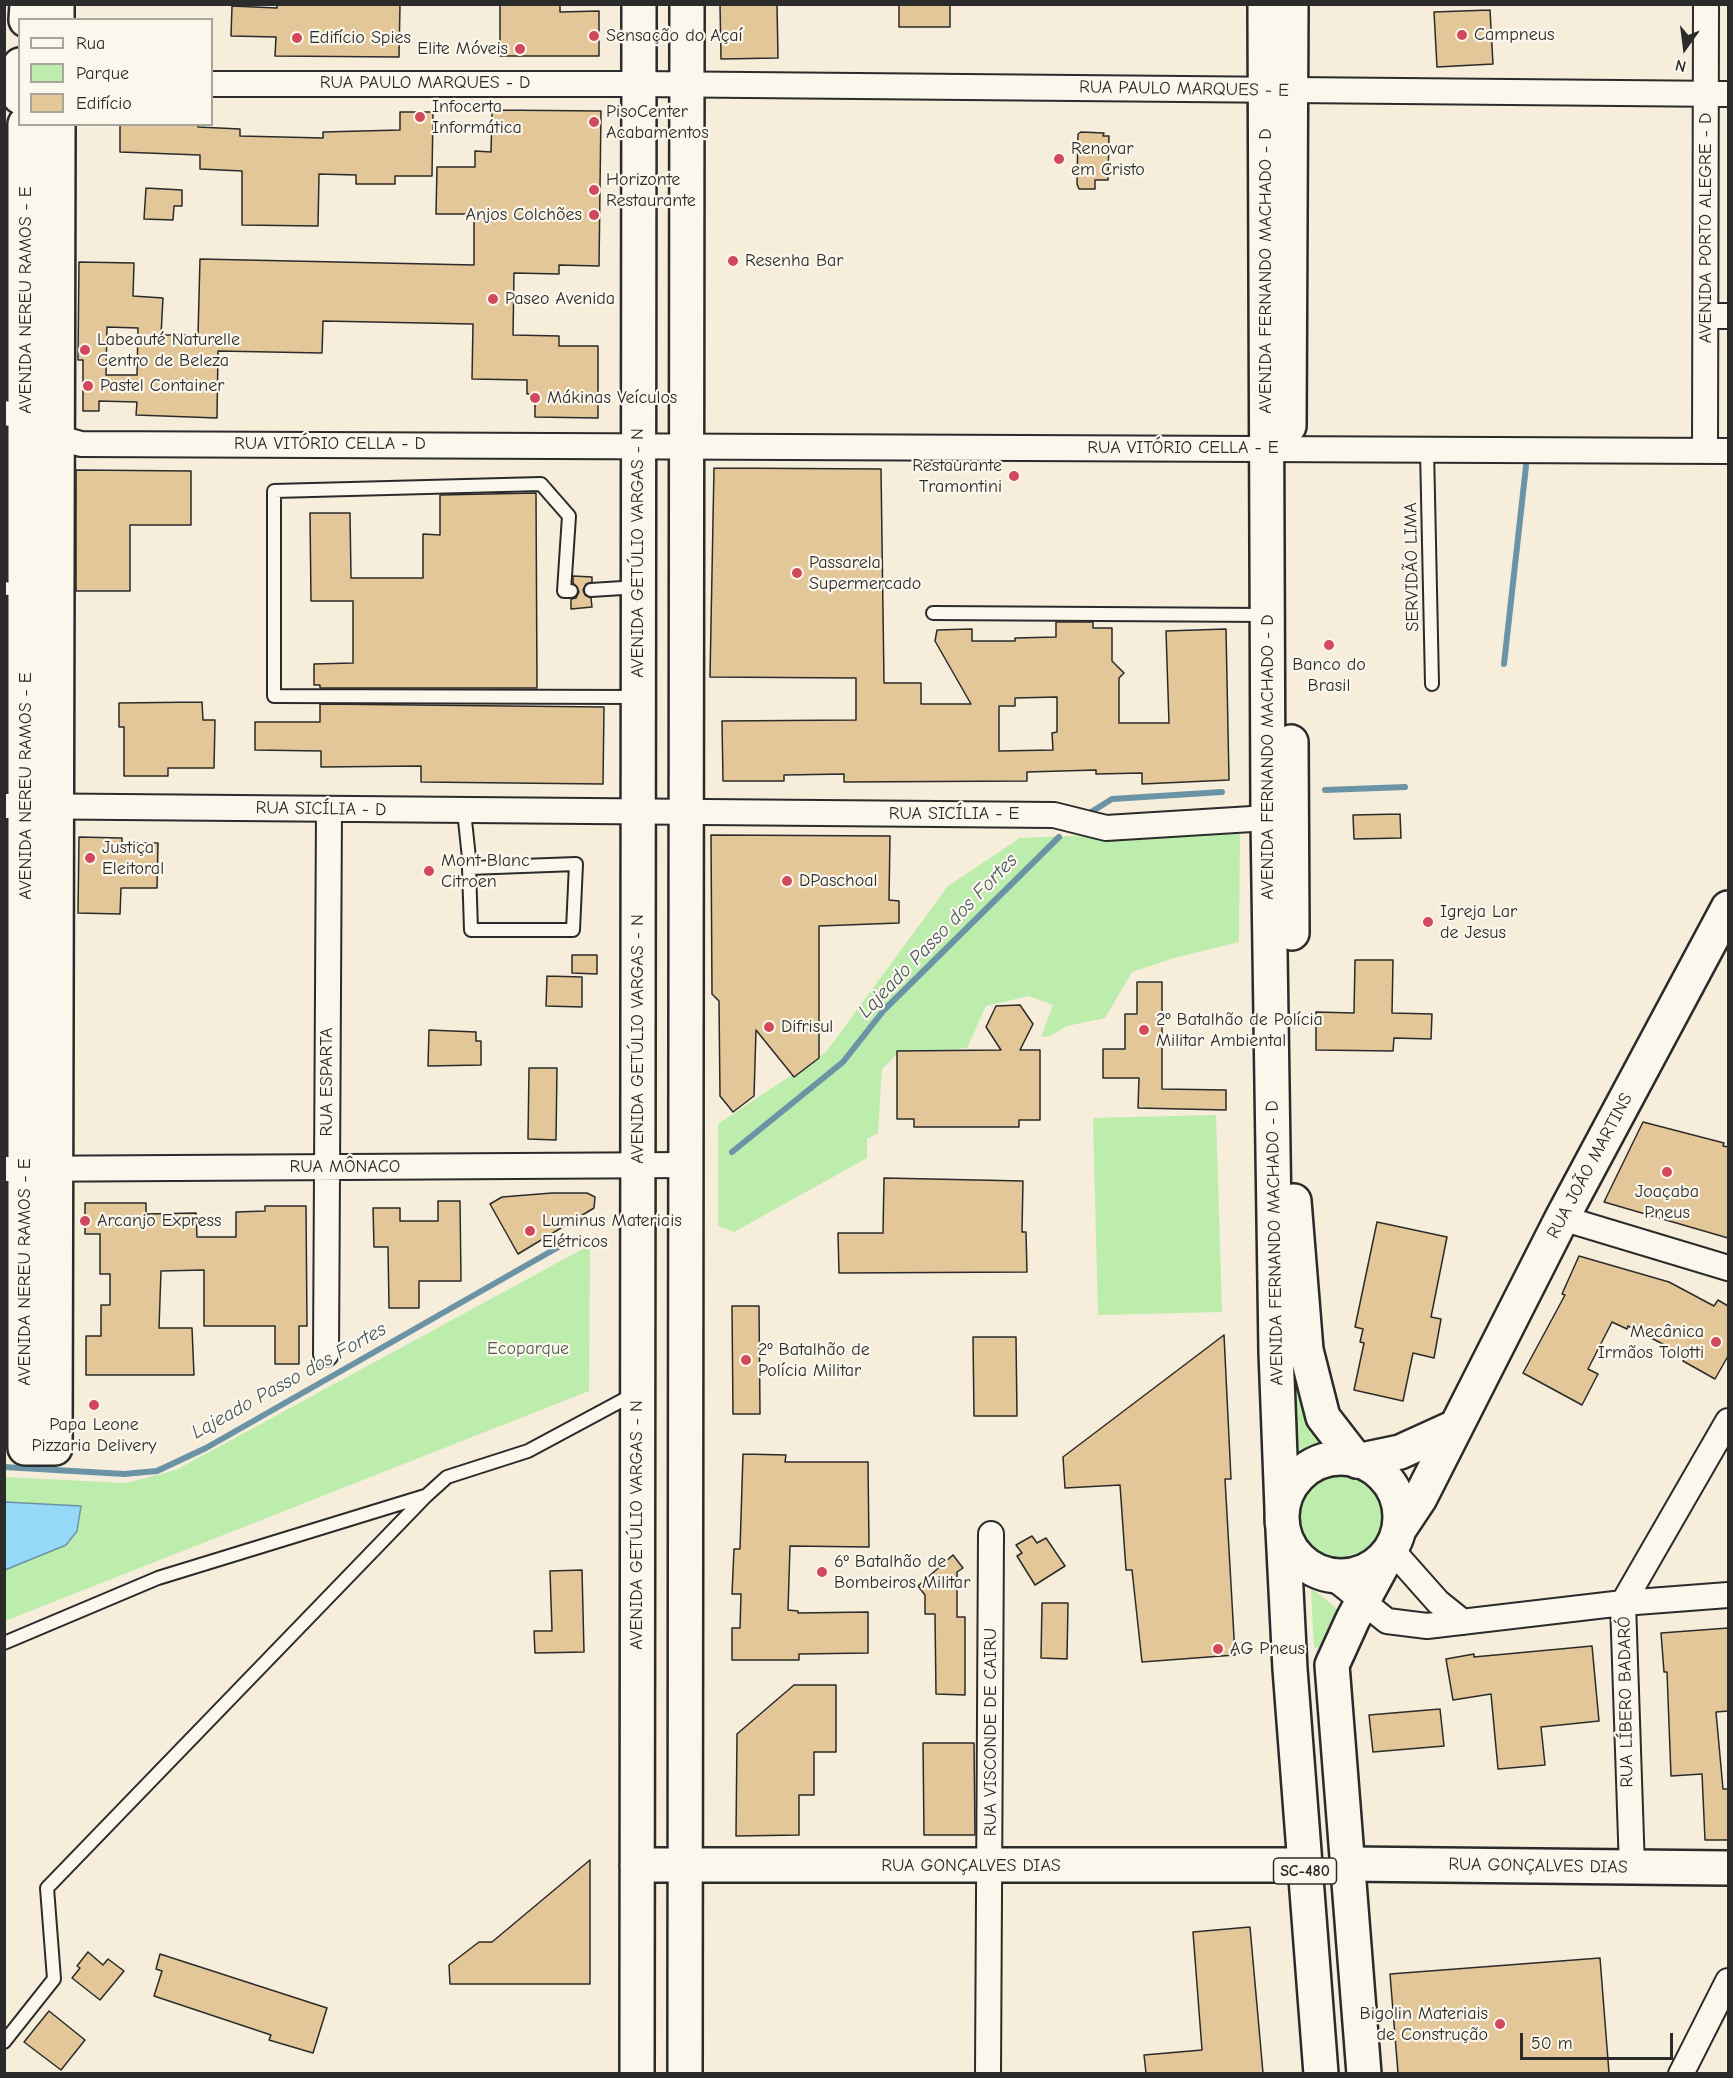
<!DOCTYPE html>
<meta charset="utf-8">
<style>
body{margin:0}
#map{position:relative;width:1733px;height:2078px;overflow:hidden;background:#f6eddb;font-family:"Comic Neue",sans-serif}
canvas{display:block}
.frame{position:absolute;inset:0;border:6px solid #2b2b2b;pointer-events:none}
.legend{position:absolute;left:18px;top:18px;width:195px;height:108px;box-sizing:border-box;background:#fbf7ec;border:2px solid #a8a59f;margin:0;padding:8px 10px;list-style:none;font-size:18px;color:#2b2b2b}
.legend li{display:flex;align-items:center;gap:12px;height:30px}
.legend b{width:30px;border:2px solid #a8a59f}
.north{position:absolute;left:1655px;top:18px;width:60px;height:60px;-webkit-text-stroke:4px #fbf7ec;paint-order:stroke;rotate:194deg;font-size:16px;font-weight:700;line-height:24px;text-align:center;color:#2b2b2b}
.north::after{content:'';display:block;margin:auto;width:21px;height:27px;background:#2b2b2b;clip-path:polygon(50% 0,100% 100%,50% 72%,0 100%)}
.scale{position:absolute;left:1520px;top:2033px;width:153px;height:27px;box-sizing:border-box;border:3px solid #2b2b2b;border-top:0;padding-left:8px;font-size:18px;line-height:21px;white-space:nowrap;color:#2b2b2b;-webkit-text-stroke:4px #fbf7ec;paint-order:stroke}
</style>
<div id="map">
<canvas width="1733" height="2078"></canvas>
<div class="frame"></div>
<ul class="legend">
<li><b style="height:8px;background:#fbf7ec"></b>Rua</li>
<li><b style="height:16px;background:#bdedad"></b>Parque</li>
<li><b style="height:16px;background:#e4c798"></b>Edifício</li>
</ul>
<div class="north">N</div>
<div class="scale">50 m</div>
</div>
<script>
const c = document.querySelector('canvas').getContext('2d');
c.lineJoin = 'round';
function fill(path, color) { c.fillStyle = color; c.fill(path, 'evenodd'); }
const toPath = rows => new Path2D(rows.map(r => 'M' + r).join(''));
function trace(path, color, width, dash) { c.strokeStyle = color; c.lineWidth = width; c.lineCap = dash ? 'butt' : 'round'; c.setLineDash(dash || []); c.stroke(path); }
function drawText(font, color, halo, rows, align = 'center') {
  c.font = font + ' "Comic Neue",sans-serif'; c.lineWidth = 4.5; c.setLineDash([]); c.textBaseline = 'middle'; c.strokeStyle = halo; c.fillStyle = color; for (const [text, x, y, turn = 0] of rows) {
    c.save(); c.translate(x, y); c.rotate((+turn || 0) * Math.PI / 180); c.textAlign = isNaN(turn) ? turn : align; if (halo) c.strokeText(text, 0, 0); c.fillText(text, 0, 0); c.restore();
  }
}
fill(toPath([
 [1240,829,1239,942,1174,958,1132,972,1105,1018,1067,1026,1050,1036,1041,1037,1053,1005,1029,996,986,1006,967,1048,896,1055,882,1069,878,1133,867,1139,867,1158,734,1232,718,1226,718,1124,826,1052,948,886,1020,838],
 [1216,1115,1222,1312,1098,1315,1093,1118],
 [590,1245,589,1391,5,1621,4,1477,126,1483,176,1470],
 [1289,1364,1297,1364,1329,1448,1298,1464],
 '1293 1516a47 47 0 1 1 94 0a47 47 0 1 1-94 0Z',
 [1311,1588,1340,1611,1324,1646,1314,1648]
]), '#bdedad');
const water = toPath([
 [5,1502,81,1506,77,1531,66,1545,5,1570,5,1502]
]);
fill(water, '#96d8f8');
trace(water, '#6b93a6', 1.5);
trace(toPath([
 [1504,664,1526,466],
 [1325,790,1405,787],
 [1091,812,1112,799,1222,792],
 [732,1152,843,1062,884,1010,1059,837],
 [4,1467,124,1474,157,1471,206,1448,569,1241]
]), '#6b93a6', 6);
const building = toPath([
 [277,4,400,4,399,57,275,56,276,37,231,36,232,6,277,8,277,4],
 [500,4,560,4,560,12,599,11,599,56,500,56,500,4],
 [720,4,777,4,778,58,721,59,720,4],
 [899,4,950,4,950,27,899,27,899,4],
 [1490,10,1493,64,1437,67,1434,12,1490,10],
 [492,110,601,111,599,266,559,265,559,274,514,273,513,335,559,336,559,346,598,346,598,418,535,417,535,394,527,394,527,380,472,379,473,324,323,321,322,353,218,351,217,418,136,415,137,402,99,401,99,411,83,411,83,360,78,360,79,262,134,263,133,296,163,298,161,335,198,335,200,259,474,265,474,214,436,214,437,167,475,167,475,151,491,152,492,110],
 [107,327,138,328,137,375,106,375,107,327],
 [400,112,433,112,432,176,395,176,395,184,356,184,356,175,319,174,318,226,242,225,242,171,200,169,200,155,120,152,120,124,198,124,198,127,240,129,240,136,323,138,323,132,400,130,400,112],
 [1081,132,1104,133,1103,136,1109,136,1108,180,1095,180,1095,189,1079,189,1077,184,1078,134,1081,132],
 [146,188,182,190,182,206,174,206,173,220,144,219,146,188],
 [714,468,881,469,884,683,921,683,921,704,971,704,935,641,937,630,972,629,972,641,1015,641,1015,638,1056,637,1056,622,1093,622,1093,628,1112,628,1112,661,1124,673,1119,678,1119,723,1169,723,1166,631,1226,629,1229,780,1142,784,1142,773,1096,774,1096,770,1027,772,1027,781,844,782,844,774,784,775,784,781,723,781,722,721,856,720,856,678,710,677,714,468],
 [1057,697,1057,732,1052,733,1053,750,999,751,999,706,1015,706,1015,698,1057,697],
 [76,470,191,471,191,525,130,525,130,591,76,591,76,470],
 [536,493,537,688,320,688,320,685,314,685,314,664,353,663,353,601,311,601,310,513,350,513,351,578,423,578,423,534,440,535,440,495,536,493],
 [573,576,592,577,592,582,586,584,583,590,585,595,591,598,592,607,571,609,571,599,576,598,579,592,573,583,573,576],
 [202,702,203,720,215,720,214,768,168,768,168,776,124,776,124,727,119,727,119,703,202,702],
 [320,704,604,707,603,784,421,782,421,766,321,767,321,751,255,750,255,722,320,722,320,704],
 [1400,814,1401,838,1354,839,1353,815,1400,814],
 [711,835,890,836,889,900,899,901,899,923,819,926,819,1058,794,1077,756,1030,754,1096,733,1112,720,1096,719,1001,712,994,711,835],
 [79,837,122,838,122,843,158,843,157,888,121,888,120,914,78,913,79,837],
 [572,955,597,955,597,974,572,973,572,955],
 [1355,960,1393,960,1392,1013,1432,1014,1431,1039,1394,1038,1393,1051,1316,1050,1316,1012,1354,1013,1355,960],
 [547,976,582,977,582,1007,546,1006,547,976],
 [1137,982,1162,982,1162,1089,1226,1090,1226,1110,1138,1108,1139,1078,1103,1078,1103,1049,1125,1049,1125,1014,1137,1014,1137,982],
 [1020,1005,1033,1024,1020,1050,1040,1050,1040,1120,1019,1120,1019,1127,914,1127,914,1119,897,1119,897,1051,1001,1050,986,1027,996,1006,1020,1005],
 [429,1030,476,1032,476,1041,481,1041,481,1065,428,1066,429,1030],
 [529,1068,557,1068,556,1140,528,1139,529,1068],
 [1643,1122,1724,1143,1723,1146,1728,1147,1728,1238,1604,1202,1643,1122],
 [884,1178,1023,1181,1022,1232,1026,1232,1027,1272,839,1273,838,1233,883,1233,884,1178],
 [552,1193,587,1193,595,1197,594,1208,518,1254,490,1204,502,1197,552,1193],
 [438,1201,460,1201,461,1281,419,1281,419,1308,389,1308,388,1247,374,1247,373,1208,400,1208,400,1221,438,1221,438,1201],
 [85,1203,146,1203,146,1214,196,1213,197,1237,236,1237,236,1212,265,1211,265,1206,306,1206,307,1326,299,1326,299,1364,275,1364,275,1326,204,1326,204,1270,161,1271,159,1328,192,1328,194,1375,86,1375,86,1336,101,1336,101,1305,110,1305,110,1274,100,1274,100,1234,85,1234,85,1203],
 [1377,1222,1447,1237,1431,1317,1441,1319,1434,1358,1413,1353,1403,1401,1354,1390,1364,1343,1360,1342,1363,1329,1355,1327,1377,1222],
 [1579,1256,1669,1282,1714,1306,1718,1300,1728,1306,1728,1356,1715,1379,1683,1361,1686,1356,1628,1326,1627,1329,1612,1322,1588,1369,1598,1374,1582,1405,1523,1373,1565,1295,1562,1294,1579,1256],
 [732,1306,759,1306,760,1414,733,1414,732,1306],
 [1224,1335,1231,1479,1225,1479,1235,1655,1142,1662,1132,1570,1126,1570,1120,1485,1065,1488,1063,1457,1224,1335],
 [973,1337,1016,1337,1017,1416,974,1416,973,1337],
 [743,1454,786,1455,785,1462,868,1462,869,1547,790,1546,788,1610,798,1611,798,1613,868,1612,868,1653,799,1654,799,1660,732,1660,732,1628,740,1628,741,1594,732,1594,734,1549,740,1549,743,1454],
 [1032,1536,1037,1543,1046,1538,1065,1566,1035,1585,1017,1556,1022,1553,1016,1545,1032,1536],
 [953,1555,963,1568,957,1572,957,1617,965,1617,965,1695,936,1694,935,1614,925,1614,925,1595,918,1586,953,1555],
 [582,1570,584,1652,535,1653,534,1631,552,1631,550,1571,582,1570],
 [1042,1603,1068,1603,1067,1659,1041,1658,1042,1603],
 [1728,1628,1728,1711,1716,1712,1723,1789,1728,1789,1728,1840,1705,1840,1702,1774,1671,1776,1667,1672,1664,1672,1661,1633,1728,1628],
 [1592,1646,1599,1721,1541,1727,1545,1765,1498,1769,1491,1694,1453,1700,1446,1659,1474,1654,1474,1657,1592,1646],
 [794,1685,836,1685,836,1752,814,1752,814,1795,799,1795,799,1835,736,1836,737,1734,794,1685],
 [1440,1709,1444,1746,1373,1752,1369,1715,1440,1709],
 [923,1743,974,1743,975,1835,924,1835,923,1743],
 [590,1860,590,1984,450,1984,449,1965,479,1942,492,1942,590,1860],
 [1250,1927,1263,2073,1146,2073,1144,2055,1202,2050,1193,1932,1250,1927],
 [88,1952,103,1965,108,1959,124,1971,100,2000,72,1978,80,1968,77,1966,88,1952],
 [160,1954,327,2008,313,2053,269,2040,271,2035,154,1996,162,1971,156,1969,160,1954],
 [1600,1958,1609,2073,1398,2073,1390,1974,1600,1958],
 [49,2011,85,2040,61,2070,24,2042,49,2011]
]);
fill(building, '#e4c798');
trace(building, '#2b2b2b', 1.5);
const lane = toPath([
 [1427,449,1432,684],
 [4,588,25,592],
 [591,590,638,587],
 [571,591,564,591,569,516,541,484,274,491,274,696,637,697],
 [933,613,1266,615],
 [464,811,469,858,469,868,471,930,573,930,576,864,469,868],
 [4,1643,158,1578,425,1496],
 [4,2042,54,1979,47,1888,426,1496,447,1477,528,1451,636,1393]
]);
const street = toPath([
 [212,84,639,84,1728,94],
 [1706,316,1728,316],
 [4,413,16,415,56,437,81,444,1728,451],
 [1705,451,1706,4],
 [4,806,1054,815,1106,828,1268,818],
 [4,1169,686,1165],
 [1562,1218,1728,1268],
 [326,1354,329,809],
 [1391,1549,1438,1602,1463,1622],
 [1330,1575,1387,1621,1427,1626,1623,1603,1728,1595],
 [1632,1868,1623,1603,1728,1421],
 [988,2074,991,1534],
 [1681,2074,1728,1981]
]);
const secondary = toPath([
 [57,4,57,20],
 [1265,4,1268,818,1276,1352,1282,1509],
 [26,20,27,4],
 [20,65,14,85,20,97],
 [25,124,25,1448,55,1448,58,124],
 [1289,426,1291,4],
 [1291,742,1292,933],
 [1294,1201,1306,1350,1323,1417,1357,1461],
 [1347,1864,1728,1868],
 [637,1865,1305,1865],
 [637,2074,639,4],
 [685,2074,687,4]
]);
const primary = toPath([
 '1282 1517a59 59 0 1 1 118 0a59 59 0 1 1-118 0Z',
 [1357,1461,1400,1452,1455,1427],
 [1400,1528,1420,1498,1562,1218,1728,908],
 [1283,1530,1290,1669,1321,2074],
 [1364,2074,1332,1665,1353,1619,1391,1549]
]);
trace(lane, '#2b2b2b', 16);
trace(street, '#2b2b2b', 28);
trace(secondary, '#2b2b2b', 38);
trace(primary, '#2b2b2b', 38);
trace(lane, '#fbf7ec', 12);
trace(street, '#fbf7ec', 24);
trace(secondary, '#fbf7ec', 33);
trace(primary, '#fbf7ec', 33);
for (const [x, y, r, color] of [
 [1462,35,6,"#d1495b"],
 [594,36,6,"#d1495b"],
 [297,38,6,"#d1495b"],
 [520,49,6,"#d1495b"],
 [420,117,6,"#d1495b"],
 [594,122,6,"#d1495b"],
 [1059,159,6,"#d1495b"],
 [594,190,6,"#d1495b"],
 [594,215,6,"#d1495b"],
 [733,261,6,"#d1495b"],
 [493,299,6,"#d1495b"],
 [85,350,6,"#d1495b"],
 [88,386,6,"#d1495b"],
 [535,398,6,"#d1495b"],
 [1014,476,6,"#d1495b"],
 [797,573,6,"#d1495b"],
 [1329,645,6,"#d1495b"],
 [90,858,6,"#d1495b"],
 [429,871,6,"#d1495b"],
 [787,881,6,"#d1495b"],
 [1428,922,6,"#d1495b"],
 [769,1027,6,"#d1495b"],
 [1144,1030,6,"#d1495b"],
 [1667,1172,6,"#d1495b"],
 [85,1221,6,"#d1495b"],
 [530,1231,6,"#d1495b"],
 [1716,1342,6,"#d1495b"],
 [746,1360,6,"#d1495b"],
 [94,1405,6,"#d1495b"],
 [822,1572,6,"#d1495b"],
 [1218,1649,6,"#d1495b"],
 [1500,2024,6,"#d1495b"]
]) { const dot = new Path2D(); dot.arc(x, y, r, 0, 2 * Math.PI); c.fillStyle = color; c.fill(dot); trace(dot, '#fbf7ec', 2); }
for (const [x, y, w] of [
 [1305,1871,63]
]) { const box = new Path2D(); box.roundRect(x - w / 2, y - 13, w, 26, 4.5); c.fillStyle = '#fbf7ec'; c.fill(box); trace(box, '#2b2b2b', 1.5); }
drawText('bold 16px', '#2b2b2b', null, [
 ["SC-480",1305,1871]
]);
drawText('18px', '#2b2b2b', '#fbf7ec', [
 ["Campneus",1474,35],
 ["Sensação do Açaí",606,36],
 ["Edifício Spies",309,38],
 ["Elite Móveis",508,49,"right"],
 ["Infocerta",432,107],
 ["Informática",432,128],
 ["PisoCenter",606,112],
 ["Acabamentos",606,133],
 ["Renovar",1071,149],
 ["em Cristo",1071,170],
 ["Horizonte",606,180],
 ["Restaurante",606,201],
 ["Anjos Colchões",582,215,"right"],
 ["Resenha Bar",745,261],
 ["Paseo Avenida",505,299],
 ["Labeauté Naturelle",97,340],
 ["Centro de Beleza",97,361],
 ["Pastel Container",100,386],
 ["Mákinas Veículos",547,398],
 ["Restaurante",1002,466,"right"],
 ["Tramontini",1002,487,"right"],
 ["Passarela",809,563],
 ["Supermercado",809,584],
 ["Banco do",1329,665,"center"],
 ["Brasil",1329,686,"center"],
 ["Justiça",102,848],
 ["Eleitoral",102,869],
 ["Mont Blanc",441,861],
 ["Citroen",441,882],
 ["DPaschoal",799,881],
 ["Igreja Lar",1440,912],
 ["de Jesus",1440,933],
 ["2º Batalhão de Polícia",1156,1020],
 ["Militar Ambiental",1156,1041],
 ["Difrisul",781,1027],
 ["Joaçaba",1667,1192,"center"],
 ["Pneus",1667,1213,"center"],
 ["Arcanjo Express",97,1221],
 ["Luminus Materiais",542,1221],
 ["Elétricos",542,1242],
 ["Mecânica",1704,1332,"right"],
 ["Irmãos Tolotti",1704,1353,"right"],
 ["2º Batalhão de",758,1350],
 ["Polícia Militar",758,1371],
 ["Papa Leone",94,1425,"center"],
 ["Pizzaria Delivery",94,1446,"center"],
 ["6º Batalhão de",834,1562],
 ["Bombeiros Militar",834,1583],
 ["AG Pneus",1230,1649],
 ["Bigolin Materiais",1488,2014,"right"],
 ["de Construção",1488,2035,"right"]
], 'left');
drawText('18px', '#2b2b2b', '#fbf7ec', [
 ["RUA PAULO MARQUES - D",425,83],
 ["RUA PAULO MARQUES - E",1184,89,1],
 ["AVENIDA PORTO ALEGRE - D",1706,228,-90],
 ["AVENIDA FERNANDO MACHADO - D",1266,271,-90],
 ["AVENIDA NEREU RAMOS - E",26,300,-90],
 ["RUA VITÓRIO CELLA - D",330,444],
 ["RUA VITÓRIO CELLA - E",1183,448],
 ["AVENIDA GETÚLIO VARGAS - N",638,553,-90],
 ["SERVIDÃO LIMA",1412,567,-91],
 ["AVENIDA FERNANDO MACHADO - D",1268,757,-90],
 ["AVENIDA NEREU RAMOS - E",26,786,-90],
 ["RUA SICÍLIA - D",321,809,1],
 ["RUA SICÍLIA - E",954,814],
 ["AVENIDA GETÚLIO VARGAS - N",638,1039,-90],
 ["RUA ESPARTA",327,1082,-90],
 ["RUA JOÃO MARTINS",1590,1166,-62],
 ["RUA MÔNACO",345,1167],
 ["AVENIDA FERNANDO MACHADO - D",1275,1243,-91],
 ["AVENIDA NEREU RAMOS - E",25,1272,-90],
 ["AVENIDA GETÚLIO VARGAS - N",637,1525,-90],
 ["RUA LÍBERO BADARÓ",1626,1702,-91],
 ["RUA VISCONDE DE CAIRU",991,1732,-90],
 ["RUA GONÇALVES DIAS",971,1866],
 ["RUA GONÇALVES DIAS",1538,1866,1]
]);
drawText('18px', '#505c4c', '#fbf7ec', [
 ["Ecoparque",528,1349]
]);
drawText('italic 20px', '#46565e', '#fbf7ec', [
 ["Lajeado Passo dos Fortes",938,936,-46],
 ["Lajeado Passo dos Fortes",289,1381,-29]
]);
</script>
